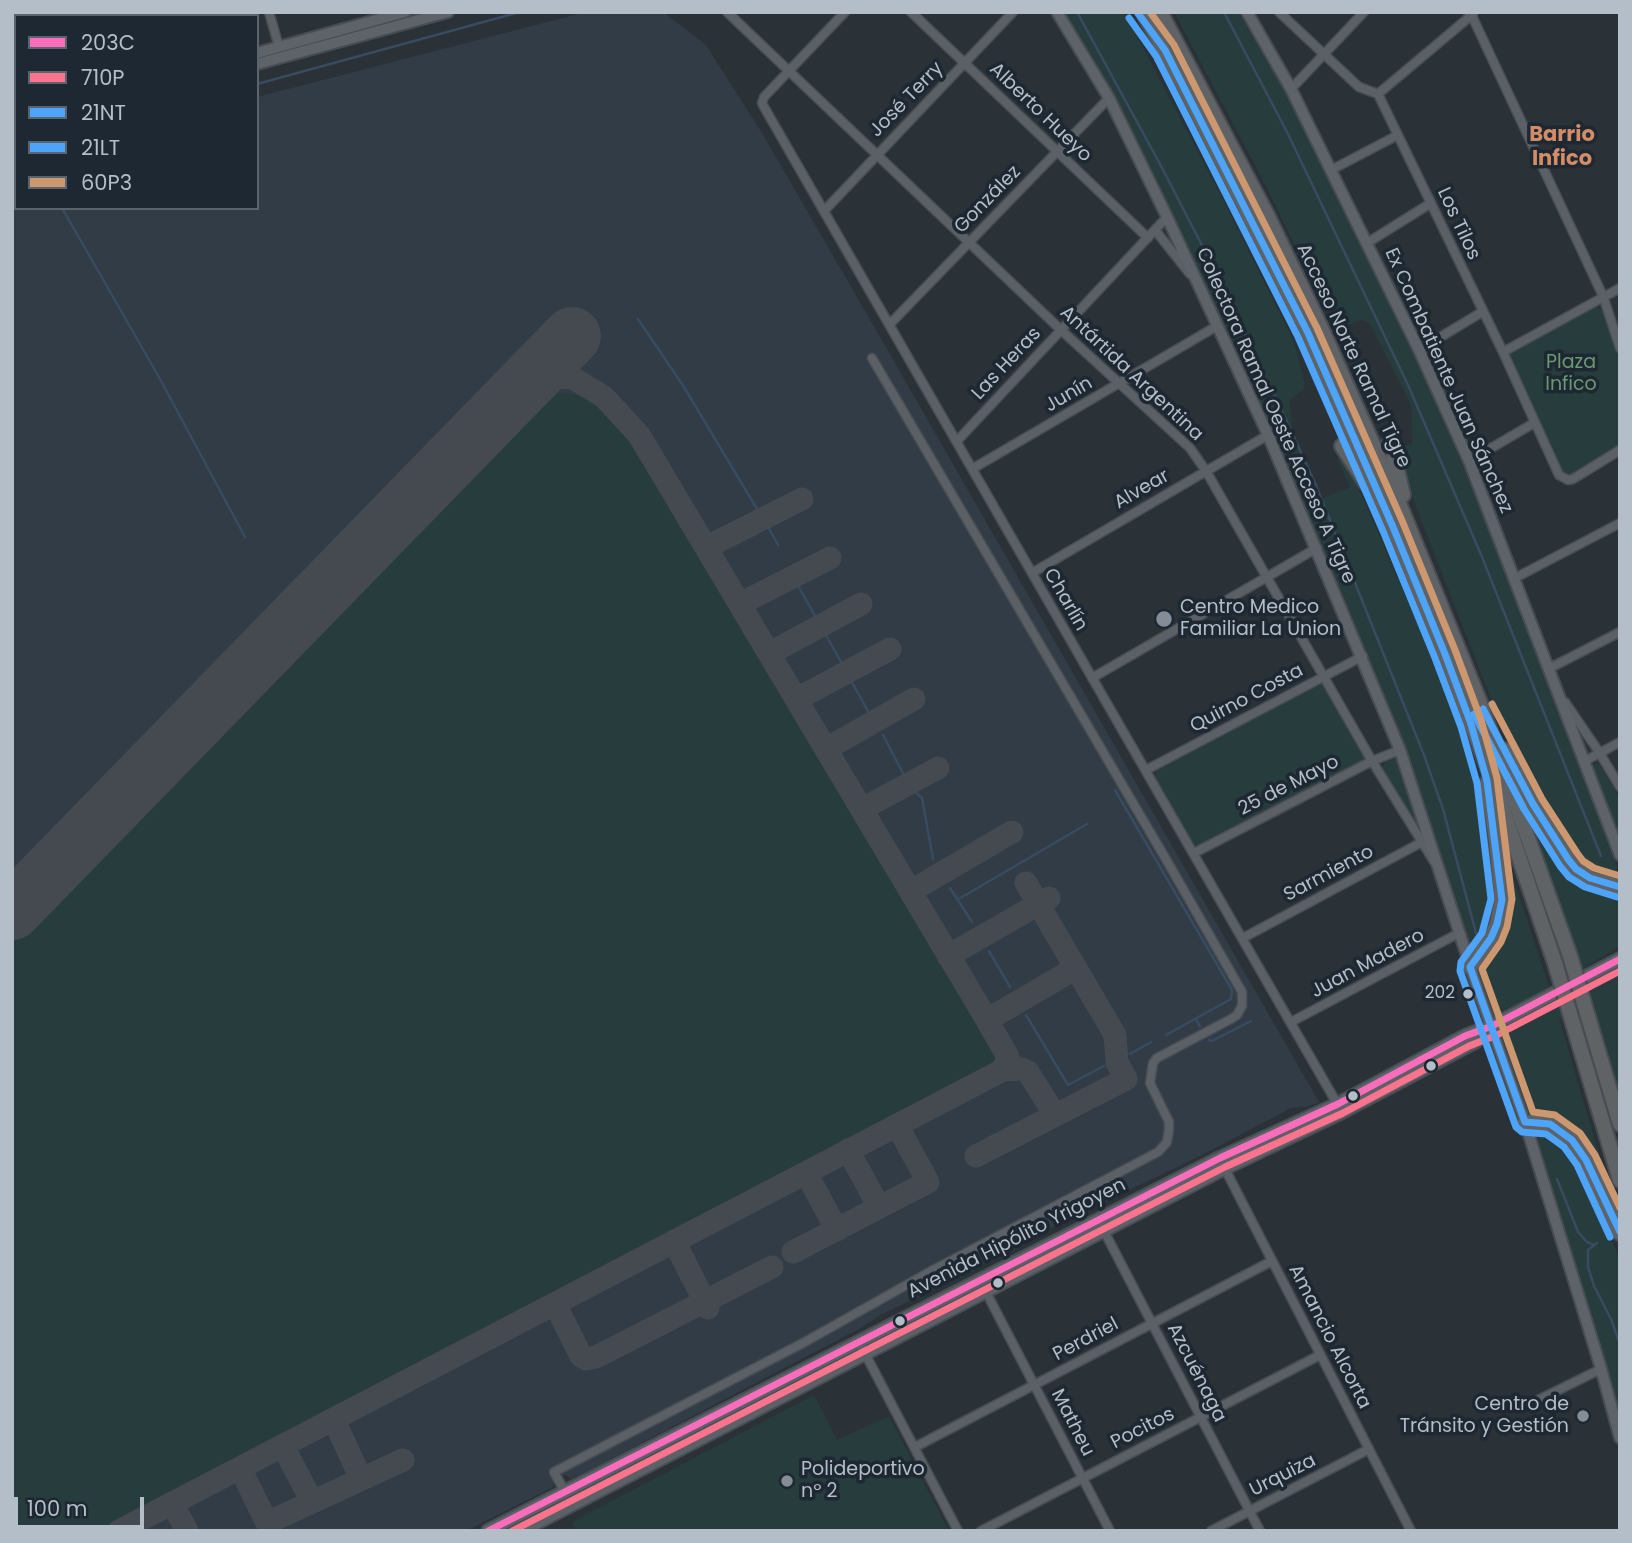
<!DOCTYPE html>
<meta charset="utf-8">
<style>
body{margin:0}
#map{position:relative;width:1632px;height:1543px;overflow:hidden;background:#2a3137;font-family:Poppins,sans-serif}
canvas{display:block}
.frame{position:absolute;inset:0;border:14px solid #b4bec9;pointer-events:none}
.legend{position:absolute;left:14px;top:14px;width:245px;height:196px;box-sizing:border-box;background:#1d2832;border:2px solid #59646e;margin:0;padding:9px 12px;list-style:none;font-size:21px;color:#b4bec9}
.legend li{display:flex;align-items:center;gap:14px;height:35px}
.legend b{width:35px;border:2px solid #59646e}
.scale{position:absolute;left:14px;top:1497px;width:130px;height:32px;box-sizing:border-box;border:4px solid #b4bec9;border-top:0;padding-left:9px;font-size:21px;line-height:24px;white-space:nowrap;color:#b4bec9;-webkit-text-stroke:5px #1d2832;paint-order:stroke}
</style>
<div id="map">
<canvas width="1632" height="1543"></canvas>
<div class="frame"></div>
<ul class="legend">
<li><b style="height:9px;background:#fb6dba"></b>203C</li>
<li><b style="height:9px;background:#fc738d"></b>710P</li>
<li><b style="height:9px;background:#4da4f9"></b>21NT</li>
<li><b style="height:9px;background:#4da4f9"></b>21LT</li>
<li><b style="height:9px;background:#cd976f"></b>60P3</li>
</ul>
<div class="scale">100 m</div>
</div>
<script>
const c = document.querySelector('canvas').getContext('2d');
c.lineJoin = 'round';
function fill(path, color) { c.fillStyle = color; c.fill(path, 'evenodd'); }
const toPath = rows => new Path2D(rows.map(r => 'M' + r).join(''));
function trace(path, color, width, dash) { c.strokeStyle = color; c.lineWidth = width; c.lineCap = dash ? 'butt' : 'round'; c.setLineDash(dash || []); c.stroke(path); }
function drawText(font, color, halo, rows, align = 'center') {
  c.font = font + ' Poppins,sans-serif'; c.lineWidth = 7; c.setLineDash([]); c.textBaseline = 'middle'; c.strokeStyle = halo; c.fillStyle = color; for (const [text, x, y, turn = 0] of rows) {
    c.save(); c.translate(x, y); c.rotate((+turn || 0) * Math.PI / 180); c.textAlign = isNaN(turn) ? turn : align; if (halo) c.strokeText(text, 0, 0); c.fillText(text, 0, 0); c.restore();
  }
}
fill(toPath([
 [586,12,663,12,706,45,762,133,887,349,1319,1102,1306,1107,1291,1108,1204,1154,1021,1242,1018,1247,1007,1248,975,1270,882,1314,859,1329,586,1472,570,1479,566,1475,554,1481,553,1487,466,1531,12,1531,12,162,16,161,16,208,257,208,257,97]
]), '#313c47');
fill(toPath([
 [1060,12,1124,12,1215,184,1294,342,1305,384,1304,389,1290,400,1292,432,1321,499,1350,487,1338,460,1339,453,1364,500,1423,637,1464,746,1483,813,1494,862,1495,911,1491,932,1478,948,1471,946,1466,942,1461,930,1413,770,1272,432],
 [1174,12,1238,12,1290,100,1406,336,1458,454,1523,611,1563,725,1612,853,1617,867,1616,878,1614,881,1583,871,1547,820,1500,722,1399,463,1395,447,1412,444,1411,405,1370,324,1362,320,1348,325,1346,330,1361,362,1358,372,1356,371,1264,182],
 [1597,307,1603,311,1620,362,1620,445,1573,474,1567,475,1561,469,1508,354,1590,308],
 [557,393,577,395,595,402,632,441,643,456,995,1053,995,1062,992,1066,96,1531,12,1531,12,941,538,399],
 [1323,682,1366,760,1198,845,1194,844,1155,777,1156,771],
 [1396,758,1399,760,1420,830,1382,768,1386,761],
 [1596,763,1600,765,1620,799,1620,841,1590,768],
 [1521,791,1549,838,1620,899,1620,946,1582,969],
 [1503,847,1550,990,1504,1010,1490,1003,1480,971,1481,960,1492,946],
 [1620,971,1620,1097,1592,1003,1559,1018,1620,1226,1559,1122,1531,1115,1527,1110,1506,1035,1510,1029],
 [1546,1129,1568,1143,1582,1170,1620,1260,1620,1428,1542,1158,1538,1141,1540,1133],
 [814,1395,837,1440,889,1416,949,1531,577,1531,572,1522]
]), '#273c3d');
trace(toPath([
 [1077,12,1160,164,1208,257,1278,402,1315,483,1424,755,1443,809,1476,933],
 [1224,12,1287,132,1408,385,1482,557,1601,856],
 [257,84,520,12],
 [12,152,16,151],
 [62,208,160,379,245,537],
 [638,319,684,387,757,509],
 [767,525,778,545],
 [797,584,818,621],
 [824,632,844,667],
 [850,679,868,711],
 [883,735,906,779],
 [913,790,922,798,933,859],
 [1115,790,1232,990,1231,999,1166,1035],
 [950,888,972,922],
 [957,900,1087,824],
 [989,951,1010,987],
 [1026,1015,1068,1085,1104,1066],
 [1196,1019,1200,1027],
 [1209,1040,1212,1041,1251,1021],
 [1130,1054,1151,1042],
 [1557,1179,1578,1232,1587,1242,1594,1245],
 [1597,1243,1588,1250,1588,1267,1594,1286,1611,1319,1620,1344]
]), '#384b60', 2.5);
trace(toPath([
 [524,386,550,377,573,378,604,397,639,435,987,1020,1008,1057,1003,1070],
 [707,547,802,499],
 [740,604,830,558],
 [770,653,861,604],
 [797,699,890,649],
 [826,749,914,699],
 [862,809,938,768],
 [911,891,1012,832],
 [948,956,1049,898],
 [987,1020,1076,968],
 [848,1150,879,1207],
 [976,1156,1126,1079,1117,1062,1115,1035,1026,883],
 [806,1173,837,1230],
 [674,1241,708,1308],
 [793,1252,928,1182,897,1125],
 [555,1304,581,1356,586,1359,596,1357,772,1267],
 [334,1420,361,1479],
 [283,1446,312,1502],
 [240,1468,267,1523,403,1460],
 [172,1503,187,1531],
 [119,1531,1003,1070,1022,1069,1028,1072,1055,1115]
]), '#444a50', 23);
trace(toPath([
 [12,911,572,336]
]), '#444a50', 58);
const street = toPath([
 [130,12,131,16],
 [269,12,279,47],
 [727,12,1061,330,1190,448,1206,471,1372,761,1435,863],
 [845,12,764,97,762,103,764,107,1339,1107],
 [911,12,1148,238],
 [1279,12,1359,87,1378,94,1503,352,1559,475,1568,480,1573,479,1620,450],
 [1468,12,1472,16,1603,296,1620,348],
 [1291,89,1364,12],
 [12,94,16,101],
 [1378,94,1473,14],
 [1331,170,1398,135],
 [825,210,1013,12],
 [1155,230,1190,274],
 [1367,243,1431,203],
 [890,324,1109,98],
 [1419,350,1482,312],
 [1503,352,1620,288],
 [957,441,1167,217],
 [1469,461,1534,423],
 [972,469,1217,326],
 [1032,573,1268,435],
 [1515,578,1620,523],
 [1550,668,1620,632],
 [1092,678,1317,548],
 [1565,702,1599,752,1620,787],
 [1583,762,1620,742],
 [1146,770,1363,656],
 [1194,853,1372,761,1400,750],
 [1243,938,1422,842],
 [1291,1022,1459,933],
 [1224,1167,1411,1531],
 [1104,1231,1260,1531],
 [986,1292,1110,1531],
 [859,1342,958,1531],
 [1530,1404,1601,1369],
 [915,1447,1272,1261],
 [565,1492,554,1472,803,1343,933,1270,1158,1152,1167,1142,1169,1129,1169,1122,1150,1083,1153,1063,1157,1058,1231,1019,1237,1015,1242,1006,1242,992,1167,861,872,358],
 [981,1531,1320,1355],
 [1211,1531,1369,1449]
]);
const secondary = toPath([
 [1057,12,1109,98,1167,217,1268,435,1400,750,1478,990,1525,1122,1600,1365,1620,1438],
 [1247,12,1291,89,1419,350,1469,461,1620,855],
 [257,53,405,12],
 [257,64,448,12],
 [12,119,16,118],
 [12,131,16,130]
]);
const primary = toPath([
 [488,1531,1220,1158,1338,1104,1465,1036,1492,1026,1620,959],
 [521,1531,1225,1168,1342,1112,1475,1042,1486,1031]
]);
const highway = toPath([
 [1143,12,1186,91,1308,333,1393,527,1445,654,1497,792,1555,963],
 [1160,12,1268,217,1322,330,1398,501,1480,703,1570,956],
 [1390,441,1403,495],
 [1342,446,1366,483],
 [1505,750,1533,804,1568,859,1576,869,1590,878,1620,887],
 [1470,967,1491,938,1497,924,1502,900,1496,840,1487,783],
 [1586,1010,1620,1124],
 [1571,1017,1620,1180],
 [1525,1122,1550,1124,1572,1140,1586,1160,1620,1233]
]);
trace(street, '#484d52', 11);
trace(secondary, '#484d52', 14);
trace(primary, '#484e54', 16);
trace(highway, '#474d53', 18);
trace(street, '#5a6065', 8);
trace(secondary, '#5e636a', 10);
trace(primary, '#5c6167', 12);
trace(highway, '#5f6365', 14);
const highwayBridge = toPath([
 [1570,956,1586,1010],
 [1555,963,1571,1017]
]);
trace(highwayBridge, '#474d53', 18, []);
trace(highwayBridge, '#5f6365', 14);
trace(toPath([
 [488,1531,1220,1158,1338,1104,1465,1036,1492,1026,1620,959]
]), '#fb6dba', 7);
trace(toPath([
 [512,1531,1225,1167,1343,1113,1469,1046,1497,1035,1620,971]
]), '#fc738d', 7);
trace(toPath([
 [1137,12,1165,50,1308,333,1393,527,1445,654,1471,724,1487,781,1502,900,1497,924,1491,938,1470,967,1525,1122,1550,1124,1572,1140,1586,1160,1620,1232],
 [1483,709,1533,804,1568,859,1576,869,1590,878,1620,887]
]), '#4da4f9', 7);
trace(toPath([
 [1129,18,1156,56,1298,337,1383,531,1435,658,1461,727,1477,783,1491,899,1482,933,1461,962,1460,971,1516,1127,1522,1132,1546,1134,1564,1147,1577,1165,1610,1237],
 [1474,714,1524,809,1560,866,1569,877,1585,887,1617,897]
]), '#4da4f9', 7);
trace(toPath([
 [1150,12,1174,45,1317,328,1403,523,1455,650,1481,720,1497,778,1512,899,1507,927,1501,942,1482,969,1533,1112,1555,1115,1580,1133,1595,1155,1620,1208],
 [1492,704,1542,799,1577,853,1583,861,1594,868,1620,876]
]), '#cd976f', 7);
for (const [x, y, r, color] of [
 [1164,619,9,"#848d96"],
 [1468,994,6,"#b4bec9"],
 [1431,1066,6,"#b4bec9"],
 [1353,1096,6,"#b4bec9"],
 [998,1283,6,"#b4bec9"],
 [900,1321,6,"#b4bec9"],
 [1583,1416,7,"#848d96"],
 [787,1481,7,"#848d96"]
]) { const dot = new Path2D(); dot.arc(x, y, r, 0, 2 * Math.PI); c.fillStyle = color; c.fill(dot); trace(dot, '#1d2832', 2.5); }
drawText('17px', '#b4bec9', '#1d2832', [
 ["202",1455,994]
], 'right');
drawText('19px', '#b4bec9', '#1d2832', [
 ["José Terry",907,100,-46],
 ["Alberto Hueyo",1040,113,44],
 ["González",988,200,-46],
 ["Los Tilos",1458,224,65],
 ["Acceso Norte Ramal Tigre",1353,356,65],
 ["Las Heras",1007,364,-47],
 ["Antártida Argentina",1131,374,43],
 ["Ex Combatiente Juan Sánchez",1448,381,66],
 ["Junín",1069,395,-30],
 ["Colectora Ramal Oeste Acceso A Tigre",1275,416,66],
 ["Alvear",1142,490,-30],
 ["Charlín",1065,600,60],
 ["Quirno Costa",1247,699,-28],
 ["25 de Mayo",1289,786,-27],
 ["Sarmiento",1329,874,-28],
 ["Juan Madero",1368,964,-28],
 ["Avenida Hipólito Yrigoyen",1017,1239,-27],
 ["Amancio Alcorta",1329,1337,63],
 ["Perdriel",1086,1340,-28],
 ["Azcuénaga",1196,1373,63],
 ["Matheu",1072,1423,63],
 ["Pocitos",1143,1429,-27],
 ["Urquiza",1283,1476,-27]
]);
drawText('19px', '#6c9972', '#1d2832', [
 ["Plaza",1571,363],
 ["Infico",1571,385]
]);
drawText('19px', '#b4bec9', '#1d2832', [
 ["Centro Medico",1180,608],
 ["Familiar La Union",1180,630],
 ["Centro de",1569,1405,"right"],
 ["Tránsito y Gestión",1569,1427,"right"],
 ["Polideportivo",801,1470],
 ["nº 2",801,1492]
], 'left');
drawText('bold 21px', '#d38c65', '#1d2832', [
 ["Barrio",1562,136],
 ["Infico",1562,160]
]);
</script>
